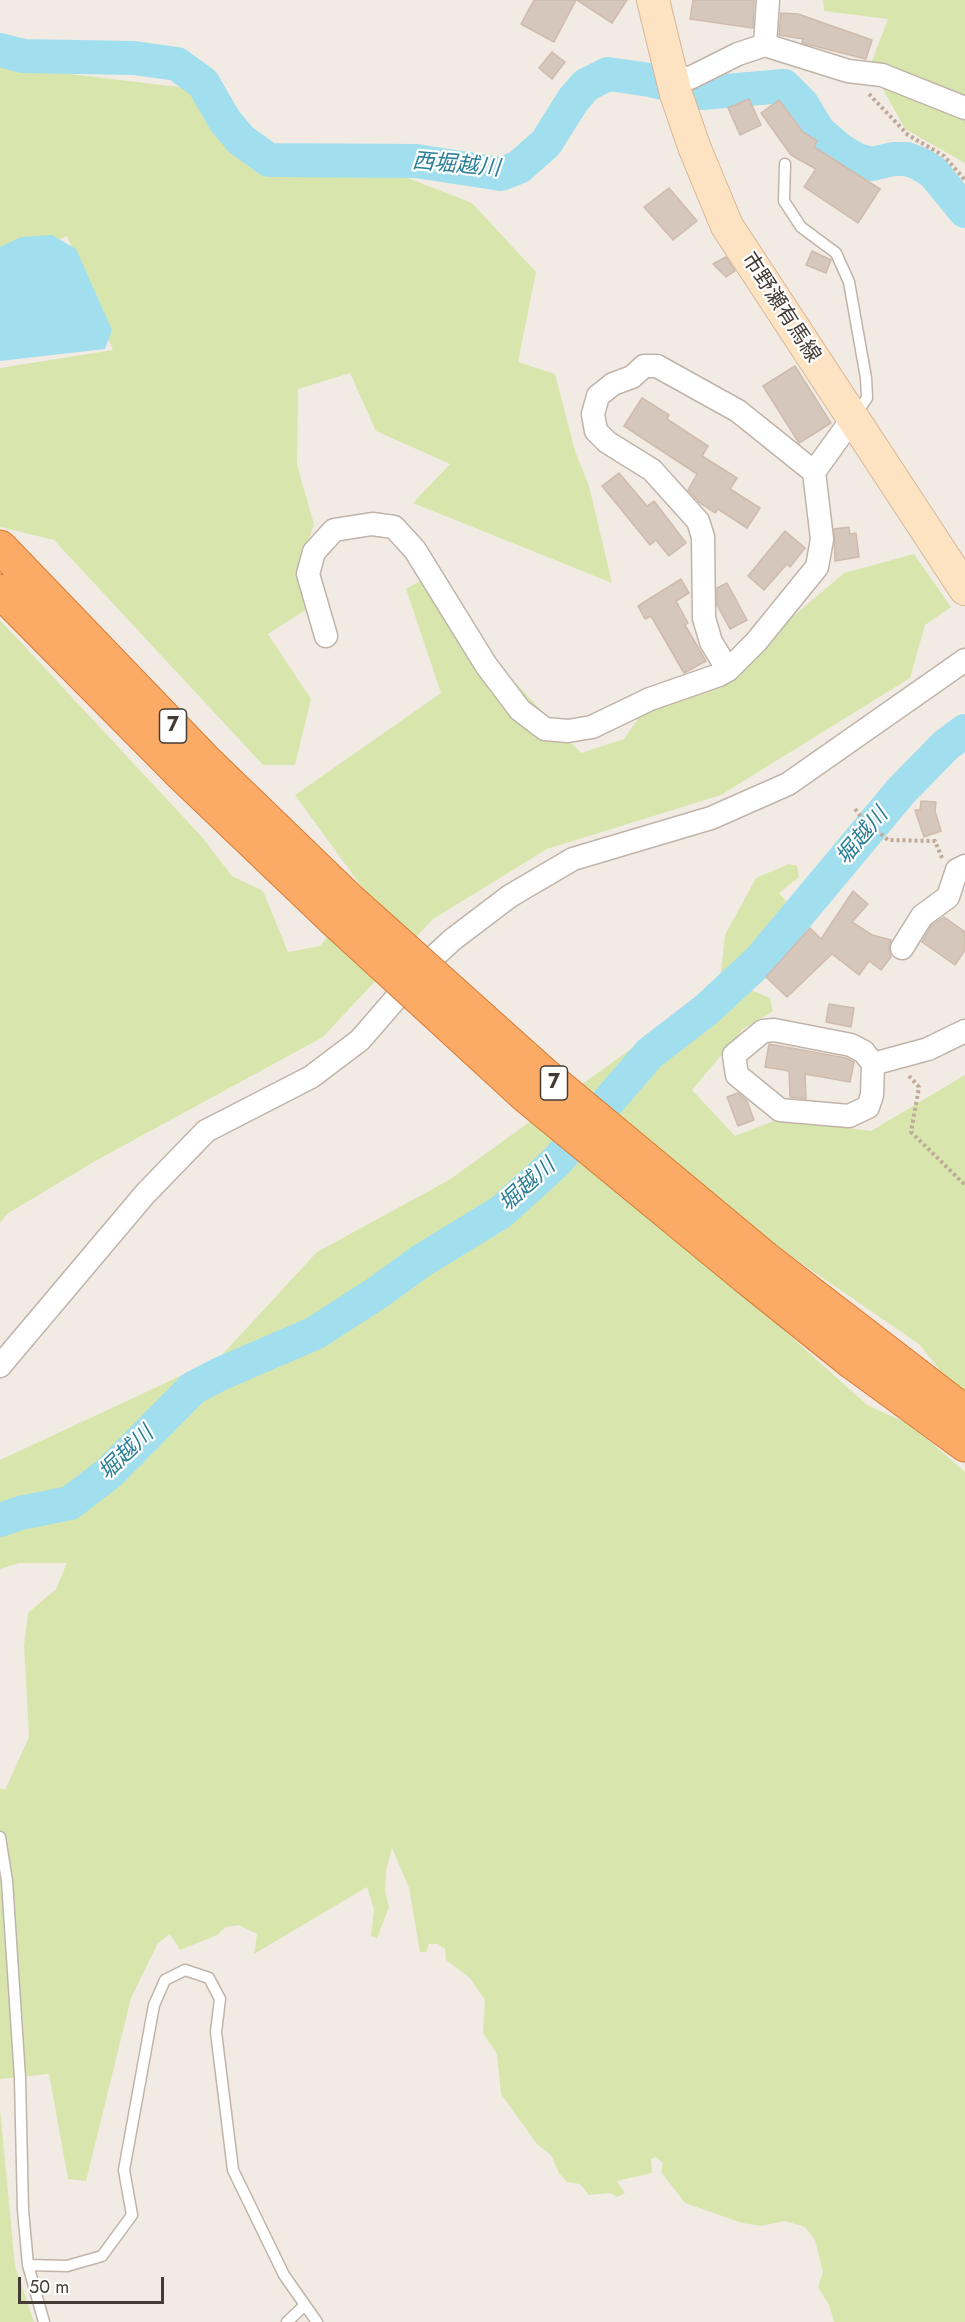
<!DOCTYPE html>
<meta charset="utf-8">
<style>
body{margin:0}
#map{position:relative;width:965px;height:2322px;overflow:hidden;background:#f2ebe4;font-family:Jost,sans-serif}
canvas{display:block}
.scale{position:absolute;left:18px;top:2277px;width:146px;height:27px;box-sizing:border-box;border:3px solid #443b34;border-top:0;padding-left:8px;font-size:18px;line-height:21px;white-space:nowrap;color:#443b34;-webkit-text-stroke:4px #fff;paint-order:stroke}
</style>
<div id="map">
<canvas width="965" height="2322"></canvas>
<div class="scale">50 m</div>
</div>
<script>
const c = document.querySelector('canvas').getContext('2d');
c.lineJoin = 'round';
function fill(path, color) { c.fillStyle = color; c.fill(path, 'evenodd'); }
const toPath = rows => new Path2D(rows.map(r => 'M' + r).join(''));
function trace(path, color, width, dash) { c.strokeStyle = color; c.lineWidth = width; c.lineCap = dash ? 'butt' : 'round'; c.setLineDash(dash || []); c.stroke(path); }
function drawText(font, color, halo, rows, align = 'center') {
  c.font = font + ' Jost,"Noto Sans JP",sans-serif'; c.lineWidth = 4.5; c.setLineDash([]); c.textBaseline = 'middle'; c.strokeStyle = halo; c.fillStyle = color; for (const [text, x, y, turn = 0] of rows) {
    c.save(); c.translate(x, y); c.rotate((+turn || 0) * Math.PI / 180); c.textAlign = isNaN(turn) ? turn : align; if (halo) c.strokeText(text, 0, 0); c.fillText(text, 0, 0); c.restore();
  }
}
fill(toPath([
 [823,0,965,0,965,163,905,129,870,66,888,19,824,11],
 [36,65,70,74,187,88,274,177,387,170,472,203,536,272,518,362,555,374,575,451,589,486,612,583,413,503,450,464,376,431,350,373,298,389,297,465,314,524,297,576,307,609,268,634,311,699,295,765,263,765,54,540,0,527,0,368,113,350,67,236,0,269,0,66],
 [914,554,951,607,925,625,910,678,721,795,547,849,433,919,323,1037,97,1160,7,1214,0,1223,0,620,202,837,232,876,263,891,288,952,320,946,364,890,295,795,441,693,406,589,420,581,581,753,624,739,645,709,729,683,790,619,844,573],
 [789,864,797,866,799,877,779,893,793,909,744,987,770,998,773,1011,743,1029,692,1090,735,1136,779,1119,871,1131,965,1075,965,1393,950,1383,919,1344,776,1246,734,1290,768,1316,867,1405,911,1425,965,1472,965,2322,834,2322,829,2305,818,2287,823,2272,815,2240,805,2227,785,2221,761,2226,742,2223,685,2203,661,2172,663,2163,656,2157,651,2159,652,2173,617,2181,625,2193,617,2197,610,2193,589,2195,580,2184,567,2182,559,2173,551,2155,537,2144,501,2094,497,2054,483,2033,485,2000,469,1977,446,1960,445,1949,438,1944,429,1944,426,1952,420,1952,409,1888,392,1848,386,1870,385,1891,389,1907,377,1938,371,1936,374,1909,367,1887,254,1954,257,1934,239,1925,226,1927,217,1935,180,1950,170,1934,158,1943,131,1998,86,2181,68,2179,49,2074,0,2079,0,1788,5,1790,29,1737,24,1645,28,1613,56,1589,67,1563,19,1563,0,1569,0,1460,219,1358,317,1252,449,1180,667,1023,720,980,725,935,756,878],
 [0,2108,15,2266,34,2322,0,2322]
]), '#d8e6ad');
fill(toPath([
 [52,235,76,249,112,330,105,349,0,361,0,247,21,237]
]), '#a1dfef');
trace(toPath([
 [0,50,23,56,134,58,177,64,203,83,225,121,241,140,269,160,416,161,501,174,519,167,546,143,573,100,586,85,608,74,650,80,702,93,784,86,802,104,819,132,840,150,857,160,872,164,893,159,907,159,920,164,933,172,965,211],
 [0,1520,20,1513,70,1503,109,1473,193,1388,220,1374,315,1333,377,1293,421,1261,501,1212,556,1162,650,1053,706,1010,760,960,901,791,946,745,965,731]
]), '#a1dfef', 34);
const building = toPath([
 [534,0,576,0,554,42,521,24,534,0],
 [577,0,627,0,612,23,577,0],
 [693,0,754,0,753,28,690,19,693,0],
 [781,13,798,14,872,40,866,59,802,43,803,39,779,35,781,13],
 [552,52,565,62,552,79,539,68,552,52],
 [749,99,761,125,740,135,728,108,749,99],
 [779,100,803,132,817,141,814,147,880,189,858,223,804,187,816,169,791,155,761,113,779,100],
 [669,188,697,221,673,240,644,207,669,188],
 [812,251,831,260,826,273,806,265,812,251],
 [726,257,735,271,726,277,713,264,726,257],
 [795,366,831,423,799,443,763,386,795,366],
 [642,398,669,415,667,419,708,446,702,456,737,478,730,489,760,508,747,528,718,509,715,513,700,503,688,490,697,474,624,426,642,398],
 [619,473,647,506,654,501,686,543,669,556,656,540,650,545,602,486,619,473],
 [849,527,850,534,856,533,859,557,835,561,834,529,849,527],
 [785,531,805,548,790,567,787,564,764,590,748,576,785,531],
 [681,579,689,593,676,601,688,623,685,625,706,661,684,673,651,616,645,619,638,606,681,579],
 [727,583,747,620,730,629,717,605,717,588,727,583],
 [921,801,936,802,935,811,941,831,924,837,915,810,920,810,921,801],
 [853,891,868,904,852,922,872,935,891,940,889,948,891,957,881,970,869,961,859,975,832,954,787,997,766,977,810,928,821,939,853,891],
 [944,917,965,932,965,950,955,965,922,942,932,925,944,917],
 [829,1004,854,1008,851,1027,826,1022,829,1004],
 [769,1044,846,1058,854,1062,850,1082,805,1074,806,1099,790,1097,789,1071,765,1067,769,1044],
 [738,1093,747,1101,754,1120,738,1126,727,1097,738,1093]
]);
fill(building, '#d6c7bd');
trace(building, '#cebbad', 1.5);
const lane = toPath([
 [785,164,784,201,801,227,836,253,849,282,866,378,867,398,856,414],
 [0,1837,7,1881,20,2078,23,2210,28,2265,44,2322],
 [28,2265,67,2266,102,2256,132,2215,124,2170,154,2005,165,1980,185,1970,209,1978,220,1999,216,2032,233,2170,284,2275,317,2322],
 [287,2322,305,2305]
]);
const street = toPath([
 [765,45,848,71,882,75,965,108],
 [672,77,690,78,738,54,765,45,768,0],
 [326,636,308,574,314,552,334,530,372,524,394,527,415,550,486,665,520,710,545,729,568,731,592,727,650,699,719,675,728,670,756,642,817,567,822,539,814,472,852,419],
 [728,670,711,642,704,618,703,537,698,521,652,470,607,442,596,431,593,414,598,396,613,384,632,377,644,366,657,366,738,411,814,472],
 [902,948,922,916,948,897,957,870,965,866],
 [774,1030,851,1045,864,1052,873,1064,872,1095,868,1107,849,1116,780,1110,737,1075,734,1055,763,1031,774,1030],
 [873,1064,928,1049,965,1031],
 [0,1366,145,1194,206,1131,311,1077,360,1040,424,966,452,940,510,896,573,859,711,818,788,784,965,660]
]);
const secondary = toPath([
 [653,0,676,94,695,149,727,226,965,589]
]);
const highway = toPath([
 [0,547,204,759,350,900],
 [0,591,178,771,333,919],
 [765,1258,965,1412],
 [747,1278,853,1363,965,1445]
]);
trace(lane, '#c0b4aa', 13);
trace(street, '#c0b4aa', 25);
trace(secondary, '#d5b797', 34);
trace(highway, '#da7c36', 35);
trace(toPath([
 [869,94,908,135,944,156,965,180],
 [855,809,862,818,888,840,935,841,942,858],
 [909,1076,919,1087,911,1132,965,1185]
]), '#bfa999', 4, [3, 3]);
trace(lane, '#fff', 10);
trace(street, '#fff', 22);
trace(secondary, '#fee3c3', 32);
trace(highway, '#fbab66', 33);
const highwayBridge = toPath([
 [350,900,545,1075,765,1258],
 [333,919,527,1097,747,1278]
]);
trace(highwayBridge, '#da7c36', 35, []);
trace(highwayBridge, '#fbab66', 33);
for (const [x, y, w] of [
 [173,726,27],
 [554,1083,27]
]) { const box = new Path2D(); box.roundRect(x - w / 2, y - 17, w, 34, 4.5); c.fillStyle = '#fff'; c.fill(box); trace(box, '#443b34', 1.5); }
drawText('bold 20px', '#443b34', null, [
 ["7",173,726],
 ["7",554,1083]
]);
drawText('21px', '#443b34', '#fff', [
 ["市野瀬有馬線",780,308,57]
]);
drawText('italic 22px', '#2b7f96', '#fff', [
 ["西堀越川",456,166,5],
 ["堀越川",863,837,-50],
 ["堀越川",528,1186,-42],
 ["堀越川",127,1454,-44]
]);
</script>
